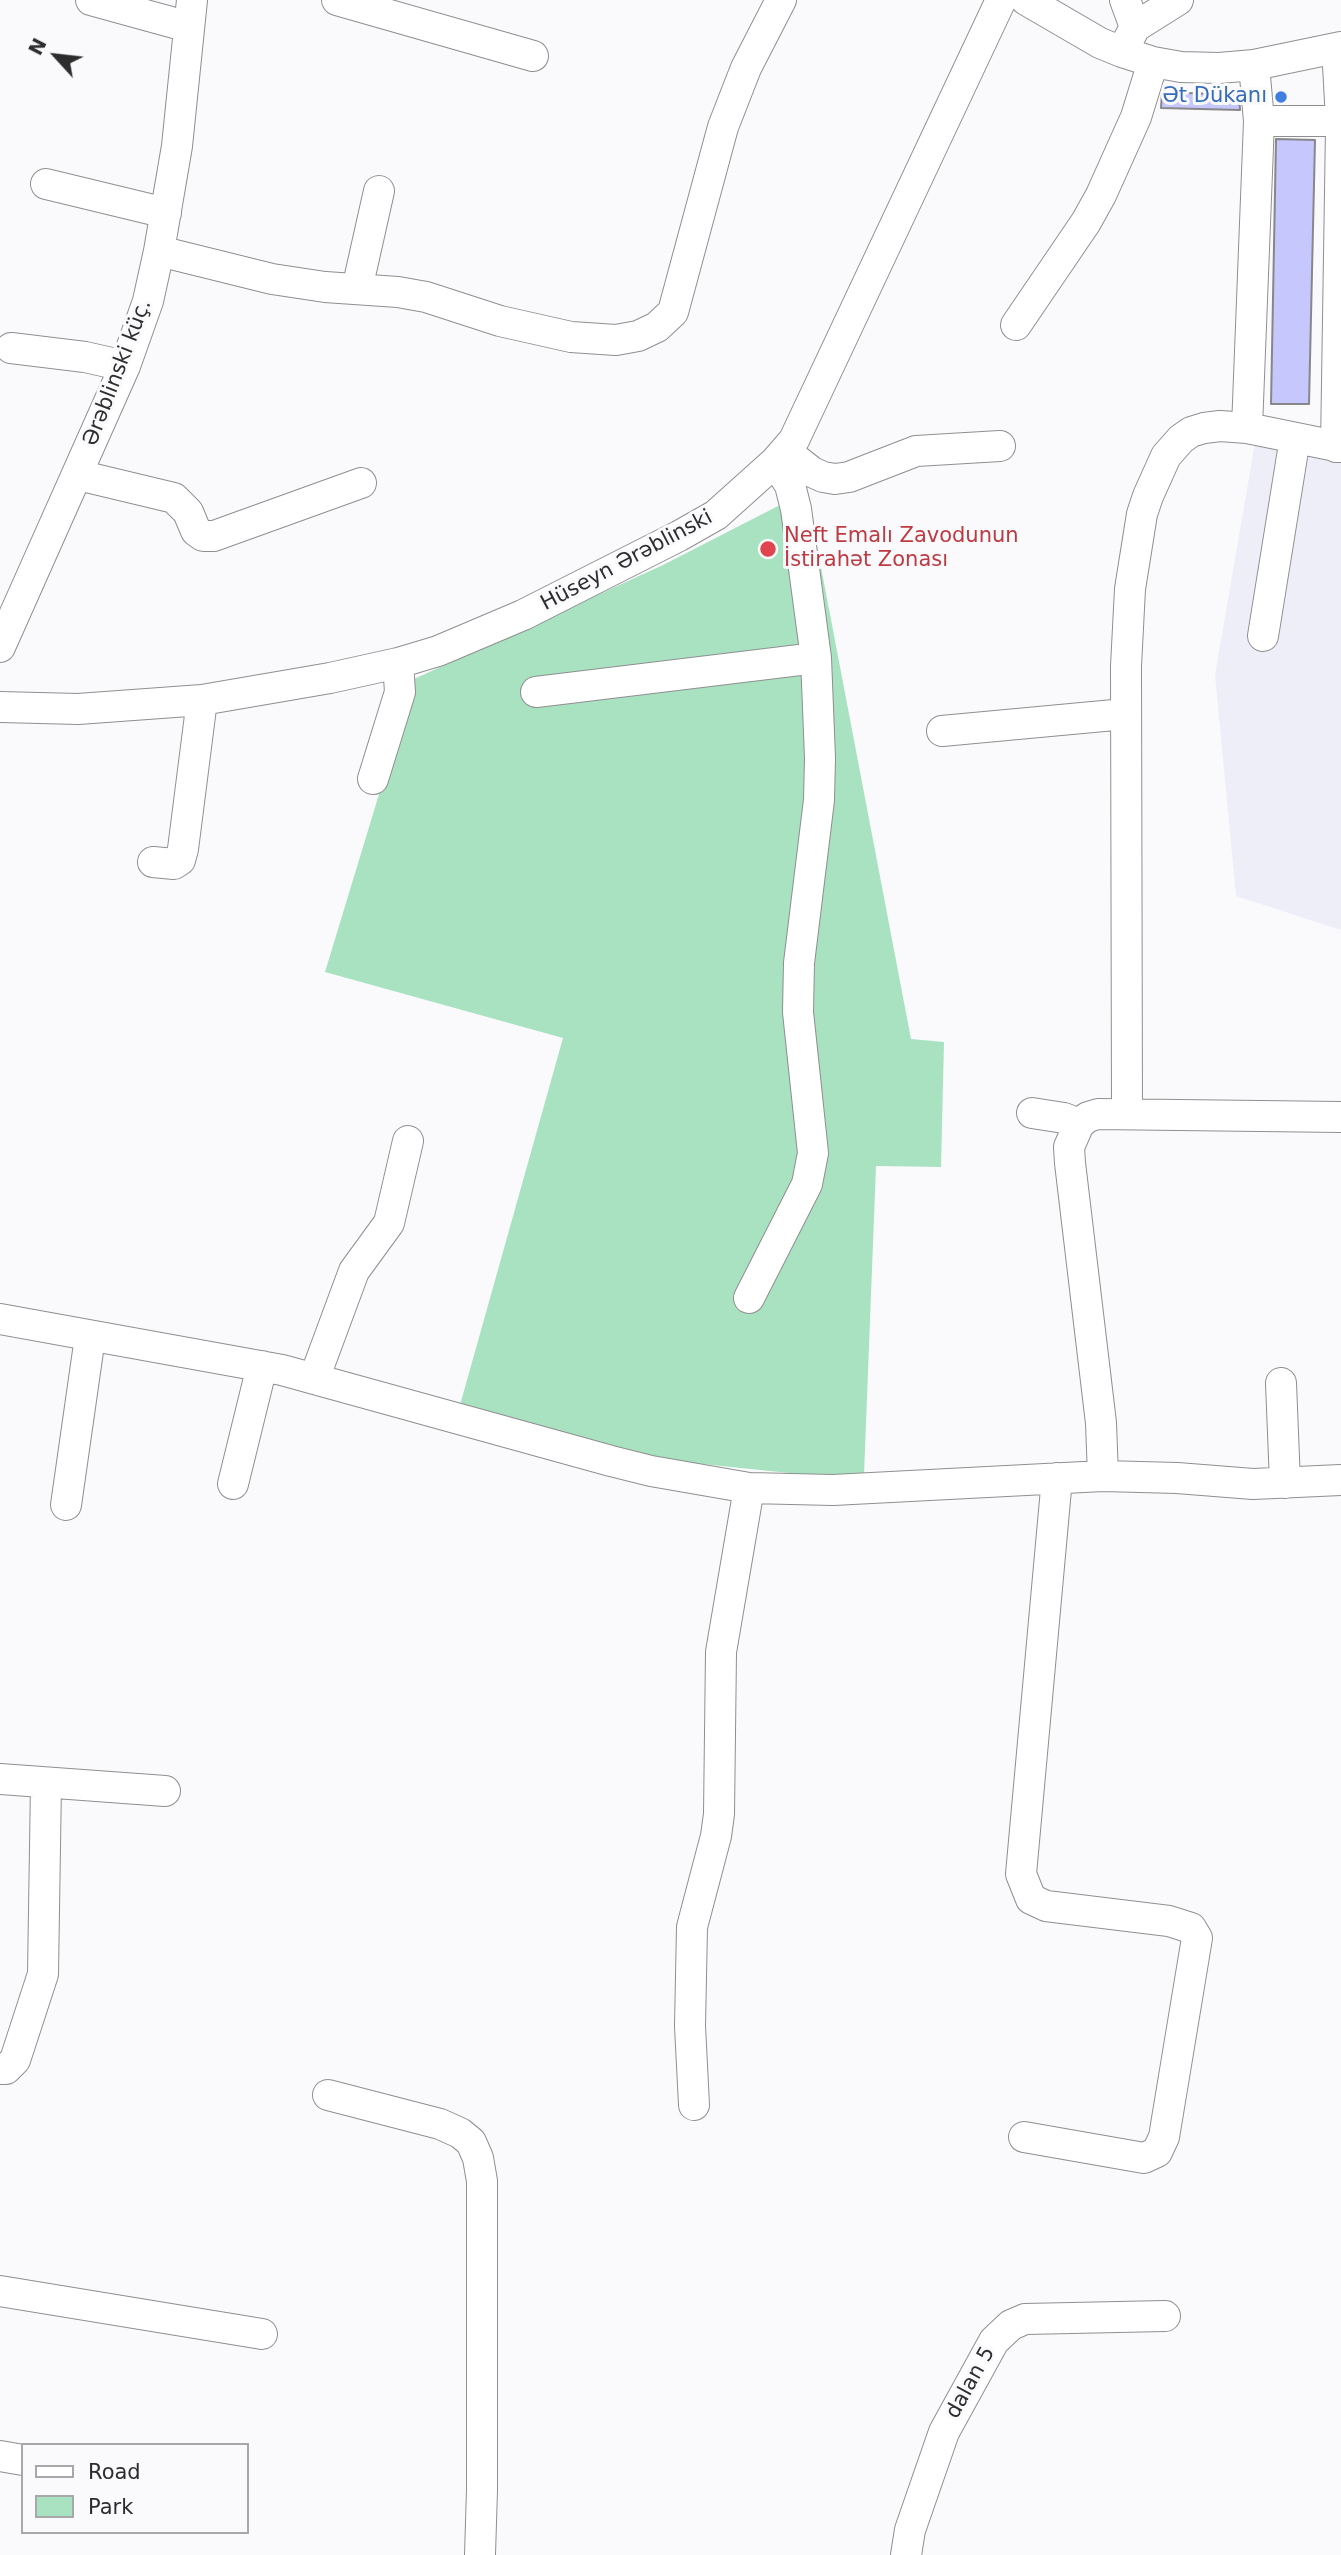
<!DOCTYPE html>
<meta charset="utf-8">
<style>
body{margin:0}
#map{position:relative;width:1341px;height:2555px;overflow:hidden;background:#fafafc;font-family:"DejaVu Sans",sans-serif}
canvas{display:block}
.legend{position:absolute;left:21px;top:2443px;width:228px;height:91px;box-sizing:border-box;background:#fafafc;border:2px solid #a8a8aa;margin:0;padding:9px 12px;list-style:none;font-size:21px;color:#2d2d2e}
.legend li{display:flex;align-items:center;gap:14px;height:35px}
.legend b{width:35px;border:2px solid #a8a8aa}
.north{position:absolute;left:21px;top:21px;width:70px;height:70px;-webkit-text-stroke:5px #fafafc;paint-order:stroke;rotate:297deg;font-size:19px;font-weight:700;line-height:28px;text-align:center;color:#2d2d2e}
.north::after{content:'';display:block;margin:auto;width:24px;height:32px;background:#2d2d2e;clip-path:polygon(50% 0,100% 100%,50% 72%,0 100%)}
</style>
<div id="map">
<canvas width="1341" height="2555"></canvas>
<ul class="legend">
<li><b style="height:9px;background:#fff"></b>Road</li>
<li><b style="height:19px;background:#a8e2c1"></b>Park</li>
</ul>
<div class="north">N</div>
</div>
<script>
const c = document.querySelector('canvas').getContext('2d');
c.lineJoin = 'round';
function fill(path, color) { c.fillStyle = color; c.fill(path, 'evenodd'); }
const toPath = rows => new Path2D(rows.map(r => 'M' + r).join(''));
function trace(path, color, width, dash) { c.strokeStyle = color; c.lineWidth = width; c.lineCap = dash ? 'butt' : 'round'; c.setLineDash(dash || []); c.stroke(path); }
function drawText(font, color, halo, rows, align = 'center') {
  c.font = font + ' "DejaVu Sans",sans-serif'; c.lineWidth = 6; c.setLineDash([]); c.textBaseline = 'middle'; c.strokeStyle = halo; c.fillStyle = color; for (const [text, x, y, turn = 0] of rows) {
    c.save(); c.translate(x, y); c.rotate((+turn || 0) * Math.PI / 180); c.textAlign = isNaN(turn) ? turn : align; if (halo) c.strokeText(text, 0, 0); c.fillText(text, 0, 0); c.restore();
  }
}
fill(toPath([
 [1255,443,1341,457,1341,930,1236,896,1215,675]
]), '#edeef8');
fill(toPath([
 [808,499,911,1039,944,1042,941,1167,876,1166,864,1475,799,1474,683,1462,609,1447,460,1405,563,1038,325,972,414,679,663,565,780,505]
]), '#a8e2c1');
const building = toPath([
 [1162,92,1239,95,1240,110,1161,108,1162,92],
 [1276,139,1315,140,1309,404,1271,404,1276,139]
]);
fill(building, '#c5c7fd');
trace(building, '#878789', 2);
const minor = toPath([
 [91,0,189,27],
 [337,0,533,56],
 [1026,0,1100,43,1122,52,1153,62,1181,67,1219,68,1254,65,1341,47],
 [1125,0,1135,27],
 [1337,48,1341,119],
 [1122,52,1135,27,1178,0],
 [1259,121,1341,121],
 [46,184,166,213],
 [159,251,272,279,325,287,398,292,426,297,500,321,571,337,616,340,638,336,657,327,673,312,723,127,746,68,781,0],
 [357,289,379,191],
 [1016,325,1086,222,1101,195,1136,117,1153,62],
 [11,348,85,357,125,366],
 [1247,428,1259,121,1254,65],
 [1336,447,1341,128],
 [785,451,812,472,823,477,835,479,849,477,916,451,1000,446],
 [78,475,174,498,188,512,196,531,203,536,214,536,361,483],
 [1263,636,1295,438],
 [0,647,125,366,148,301,159,251,177,146,192,0],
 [536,692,816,658],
 [0,707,78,709,202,700,330,678,398,663,438,651,523,615,679,536,716,515,775,462,794,440,1001,0],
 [942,731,1125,714],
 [373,779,400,692,398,663],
 [153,862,174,864,180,860,183,849,202,700],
 [1032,1113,1064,1118,1079,1124],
 [1127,1114,1126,666,1130,589,1142,514,1148,496,1166,456,1181,439,1191,432,1204,428,1220,426,1247,428,1341,447],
 [749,1298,807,1184,813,1153,798,1012,799,963,819,800,820,758,816,658,796,509,790,485,775,462],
 [0,1319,282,1370,611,1461,651,1471,749,1488,833,1490,1103,1476,1177,1478,1253,1484,1341,1480],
 [314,1379,354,1271,389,1223,408,1141],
 [1281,1383,1285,1483],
 [1103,1476,1101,1423,1070,1163,1069,1147,1079,1124,1088,1117,1098,1114,1341,1117],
 [233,1484,262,1366],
 [66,1505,90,1337],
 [0,1779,165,1791],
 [0,2069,6,2069,15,2060,43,1974,46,1783],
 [328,2095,440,2124,460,2133,471,2142,478,2158,482,2181,482,2490,480,2555],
 [694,2105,690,2026,692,1927,716,1836,719,1814,721,1652,749,1488],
 [1024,2137,1144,2158,1157,2152,1164,2137,1197,1938,1191,1928,1169,1921,1046,1906,1031,1899,1021,1874,1057,1478],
 [0,2291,262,2334],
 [0,2456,23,2460],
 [906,2555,910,2530,944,2432,994,2341,1011,2325,1025,2319,1165,2316]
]);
trace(minor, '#8f8f91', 32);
trace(minor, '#fff', 30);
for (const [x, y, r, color] of [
 [1281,97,7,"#3f7fe0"],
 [768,549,9,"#e0444e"]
]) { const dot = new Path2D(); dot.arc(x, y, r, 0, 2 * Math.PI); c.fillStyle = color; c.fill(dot); trace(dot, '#fafafc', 2.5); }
drawText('21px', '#366cbe', '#fafafc', [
 ["Ət Dükanı",1267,97]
], 'right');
drawText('21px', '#2d2d2e', '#fafafc', [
 ["Ərəblinski küç.",118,373,-69],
 ["Hüseyn Ərəblinski",627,561,-28],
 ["dalan 5",971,2383,-61]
]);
drawText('21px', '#be3a42', '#fafafc', [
 ["Neft Emalı Zavodunun",784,537],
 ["İstirahət Zonası",784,561]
], 'left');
</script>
